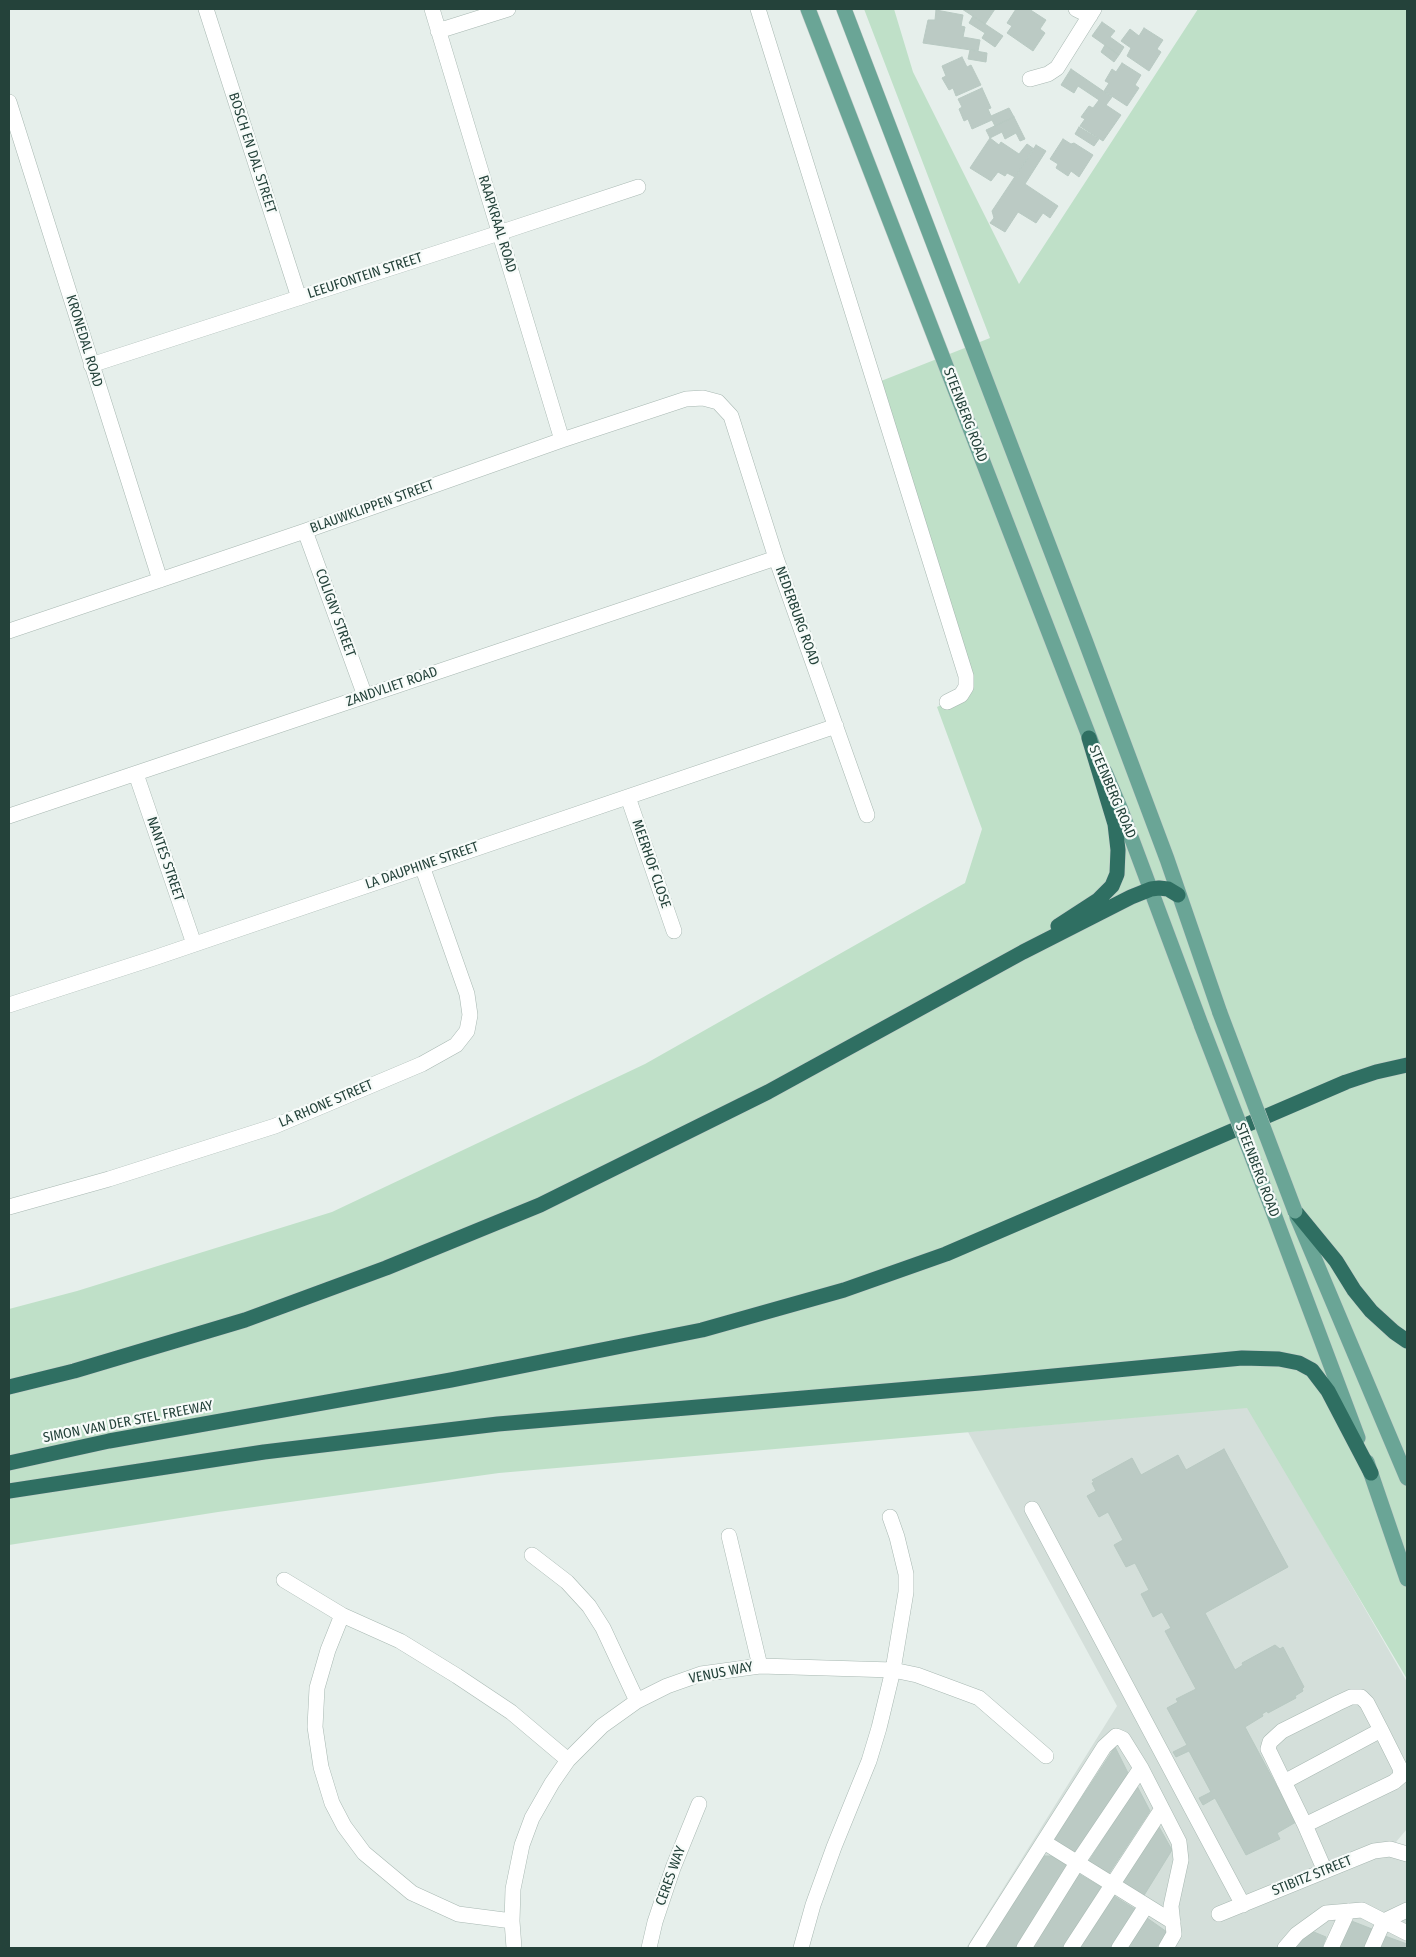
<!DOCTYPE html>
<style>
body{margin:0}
#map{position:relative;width:1416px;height:1957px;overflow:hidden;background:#e6efeb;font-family:"Fira Sans Condensed",sans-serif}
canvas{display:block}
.frame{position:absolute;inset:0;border:10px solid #24423a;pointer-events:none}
</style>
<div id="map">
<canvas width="1416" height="1957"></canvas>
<div class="frame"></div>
</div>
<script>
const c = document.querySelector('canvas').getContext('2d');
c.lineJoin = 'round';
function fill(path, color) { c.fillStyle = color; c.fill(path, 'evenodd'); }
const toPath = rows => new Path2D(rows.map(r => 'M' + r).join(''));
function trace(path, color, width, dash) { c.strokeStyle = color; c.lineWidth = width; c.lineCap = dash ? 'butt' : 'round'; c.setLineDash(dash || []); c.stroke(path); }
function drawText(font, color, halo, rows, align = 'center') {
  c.font = font + ' "Fira Sans Condensed",sans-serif'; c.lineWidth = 4.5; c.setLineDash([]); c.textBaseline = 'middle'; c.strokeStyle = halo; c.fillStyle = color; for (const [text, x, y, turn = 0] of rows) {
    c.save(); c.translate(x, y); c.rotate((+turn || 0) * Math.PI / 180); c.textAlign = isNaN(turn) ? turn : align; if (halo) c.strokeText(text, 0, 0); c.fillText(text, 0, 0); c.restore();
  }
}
fill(toPath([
 [1249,1407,1407,1682,1407,1829,1390,1849,1407,1854,1407,1948,966,1948,1117,1706,968,1432]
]), '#d4dfda');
fill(toPath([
 [864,9,894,9,913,72,1019,284,1198,9,1407,9,1407,1679,1247,1408,499,1473,218,1512,9,1545,9,1309,77,1291,332,1212,645,1064,965,883,982,829,937,707,947,702,966,687,876,383,990,338]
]), '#bfe0c8');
const building = toPath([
 [962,9,995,9,985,24,962,9],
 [1016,9,1029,9,1046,20,1040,29,1045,33,1033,51,1007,33,1012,26,1007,23,1016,9],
 [936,10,963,15,961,26,965,27,963,37,980,40,978,51,923,43,928,20,935,20,936,10],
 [973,16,1003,36,995,47,982,38,985,33,969,23,973,16],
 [1102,22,1115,31,1110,37,1124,47,1119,55,1092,36,1102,22],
 [1144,28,1163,40,1157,49,1161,52,1149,71,1127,56,1131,48,1121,41,1130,29,1139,36,1144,28],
 [1105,45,1119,55,1114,62,1101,52,1105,45],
 [970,50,987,53,986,62,968,59,970,50],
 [962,57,967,67,971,65,981,85,956,96,953,88,949,90,942,78,946,76,942,66,962,57],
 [1122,63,1141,75,1135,85,1139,88,1127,106,1104,91,1109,83,1105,81,1112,69,1116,72,1122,63],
 [1071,69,1112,97,1106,105,1121,115,1103,141,1080,126,1085,119,1081,117,1089,106,1093,108,1099,100,1078,86,1074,93,1061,85,1071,69],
 [982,88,991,108,988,109,991,116,1009,108,1014,117,995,126,992,120,972,129,968,119,964,121,959,109,962,107,958,99,982,88],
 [1014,117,1025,139,1020,141,1016,133,1005,139,1002,132,990,138,986,130,1014,117],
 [1079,127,1099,139,1094,146,1075,134,1079,127],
 [990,138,999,145,1001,142,1019,154,1027,144,1034,149,1015,177,1007,173,1005,176,998,172,991,181,970,168,990,138],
 [1063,139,1071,144,1074,143,1093,155,1079,177,1071,171,1068,176,1056,168,1058,164,1050,159,1063,139],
 [1036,145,1046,151,1025,184,1058,206,1050,218,1043,213,1036,223,1018,212,1005,232,990,223,994,218,992,211,1036,145],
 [1224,1449,1288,1567,1205,1613,1235,1670,1243,1665,1242,1663,1275,1645,1280,1649,1283,1647,1304,1687,1302,1689,1303,1691,1295,1696,1296,1698,1268,1713,1267,1711,1262,1714,1263,1716,1245,1727,1296,1822,1277,1833,1280,1839,1246,1855,1215,1798,1203,1805,1199,1798,1211,1792,1189,1751,1176,1757,1173,1752,1187,1745,1167,1708,1178,1702,1176,1699,1196,1689,1165,1631,1171,1628,1162,1612,1153,1617,1141,1594,1149,1590,1135,1563,1126,1567,1114,1545,1123,1540,1108,1512,1099,1517,1087,1496,1096,1491,1092,1483,1094,1482,1092,1480,1132,1458,1141,1475,1178,1455,1186,1470,1224,1449],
 [1115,1747,1128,1773,1075,1854,1054,1840,1115,1747],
 [1137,1786,1150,1811,1108,1875,1089,1861,1137,1786],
 [1158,1825,1172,1850,1143,1897,1121,1883,1158,1825],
 [1044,1856,1052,1856,1068,1866,1015,1948,985,1948,1044,1856],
 [1079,1874,1101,1887,1063,1948,1032,1948,1079,1874],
 [1114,1896,1135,1909,1110,1948,1080,1948,1114,1896],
 [1147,1918,1167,1932,1156,1948,1127,1948,1147,1918],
 [1349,1920,1372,1929,1364,1948,1337,1948,1349,1920],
 [1309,1930,1326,1937,1322,1948,1294,1948,1309,1930],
 [1385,1936,1407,1944,1407,1948,1380,1948,1385,1936]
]);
fill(building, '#bbcac4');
trace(building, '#b8c9c2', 1);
const minor = toPath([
 [206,9,299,298],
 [432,9,562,440],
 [758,9,966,676,966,687,961,695,947,702],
 [1076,9,1090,16],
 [438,31,508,9],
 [1030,79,1048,74,1057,68,1094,9],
 [9,102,160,580],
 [91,365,499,233,638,187],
 [305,531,365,696],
 [9,631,305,531,562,440,686,399,703,398,718,402,731,416,776,558,867,815],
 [136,774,194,944],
 [628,797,674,931],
 [9,816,776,558],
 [9,1005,154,958,836,726],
 [9,1207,109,1179,275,1126,422,1064,456,1045,467,1031,470,1015,467,994,422,866],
 [1032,1509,1243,1905],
 [729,1536,760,1666],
 [532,1555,567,1582,589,1606,603,1628,637,1701],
 [284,1580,342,1615,400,1641,457,1676,511,1712,568,1760],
 [342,1615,328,1650,317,1688,315,1727,321,1767,332,1803,344,1826,364,1853,412,1893,458,1914,512,1921],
 [1284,1782,1381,1730],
 [1305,1825,1394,1782,1401,1776,1400,1768,1381,1730,1367,1703,1361,1697,1351,1697,1338,1703,1282,1731,1270,1742,1268,1749,1271,1755,1305,1825,1325,1871],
 [1044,1842,1173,1922],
 [1219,1914,1374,1851,1390,1849,1407,1854],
 [514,1948,512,1921,513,1889,522,1845,532,1818,552,1783,568,1760,602,1726,637,1701,667,1686,701,1674,760,1666,893,1670,917,1675,979,1698,1046,1756],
 [649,1948,655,1922,673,1868,699,1804],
 [801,1948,813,1905,834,1847,869,1761,879,1728,893,1670,906,1592,906,1574,897,1537,890,1517],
 [976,1948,1104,1747,1116,1736,1123,1739,1141,1768,1179,1842,1181,1860,1171,1906,1174,1934,1166,1948],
 [1024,1948,1077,1863,1141,1768],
 [1071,1948,1161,1810],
 [1119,1948,1146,1906],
 [1285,1948,1297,1934,1326,1913,1362,1910,1407,1933],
 [1331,1948,1348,1911],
 [1372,1948,1384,1921,1407,1910]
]);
const major = toPath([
 [808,9,1094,749],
 [844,9,1085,640,1167,859,1220,1013],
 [1105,772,1121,810,1202,1027],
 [1271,1206,1358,1438],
 [1297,1217,1407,1478],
 [1367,1462,1407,1579]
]);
const highway = toPath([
 [1058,926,1098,900,1112,886,1117,874,1118,850,1115,824,1089,738],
 [1295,1211,1336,1261,1354,1290,1371,1311,1394,1332,1407,1341],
 [9,1387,74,1371,245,1320,386,1268,540,1205,768,1092,1023,952,1131,897,1151,889,1159,888,1168,889,1178,895],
 [9,1463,109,1441,451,1380,702,1330,844,1290,946,1254,1346,1082,1376,1072,1407,1065],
 [9,1491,264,1452,498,1424,980,1383,1242,1358,1279,1359,1299,1363,1312,1370,1328,1391,1371,1473]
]);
trace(minor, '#a8b8b2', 16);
trace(major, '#c2cac8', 16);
trace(highway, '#c2cac8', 16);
trace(minor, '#fff', 15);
trace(major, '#6aa596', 15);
trace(highway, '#2f6f62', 15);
const majorBridge = toPath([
 [1220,1013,1295,1211],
 [1202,1027,1271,1206]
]);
trace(majorBridge, '#c2cac8', 16, []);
trace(majorBridge, '#6aa596', 15);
drawText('14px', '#24423a', '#f7fbf9', [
 ["BOSCH EN DAL STREET",252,153,72],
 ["RAAPKRAAL ROAD",497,224,73],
 ["LEEUFONTEIN STREET",365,276,-18],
 ["KRONEDAL ROAD",84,341,73],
 ["STEENBERG ROAD",965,415,69],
 ["BLAUWKLIPPEN STREET",372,507,-20],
 ["COLIGNY STREET",335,613,70],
 ["NEDERBURG ROAD",797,616,70],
 ["ZANDVLIET ROAD",392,687,-19],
 ["STEENBERG ROAD",1112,792,67],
 ["NANTES STREET",165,859,71],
 ["MEERHOF CLOSE",651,864,71],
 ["LA DAUPHINE STREET",422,866,-19],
 ["LA RHONE STREET",326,1104,-23],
 ["STEENBERG ROAD",1257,1170,69],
 ["SIMON VAN DER STEL FREEWAY",128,1422,-11],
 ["VENUS WAY",721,1673,-11],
 ["CERES WAY",671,1876,-70],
 ["STIBITZ STREET",1312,1876,-22]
]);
</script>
